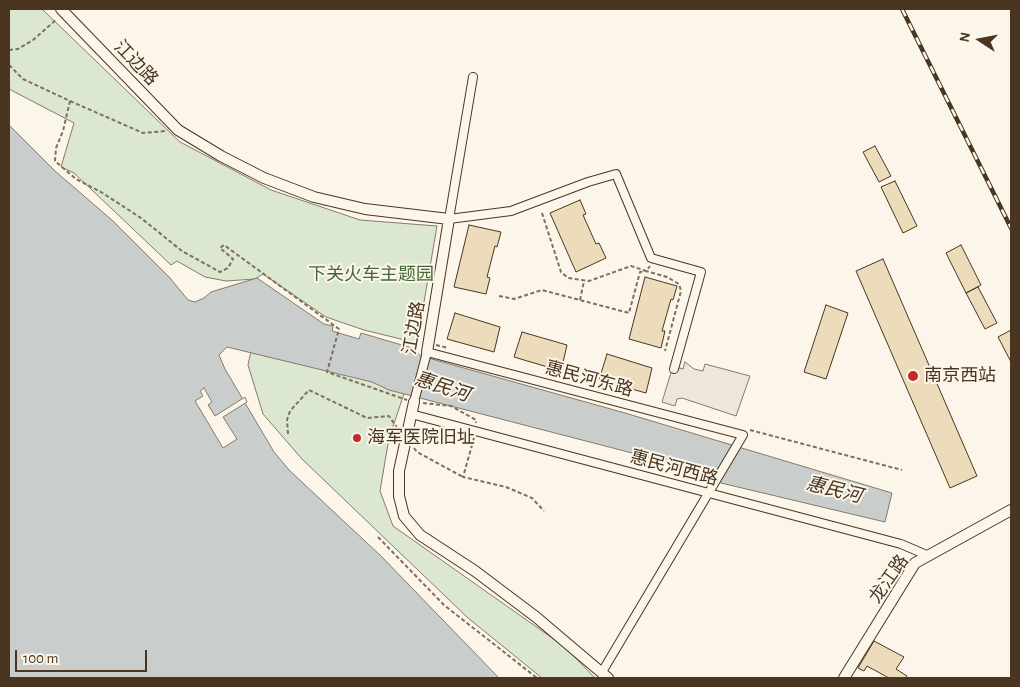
<!DOCTYPE html>
<meta charset="utf-8">
<style>
body{margin:0}
#map{position:relative;width:1020px;height:687px;overflow:hidden;background:#fbf6e9;font-family:"Alegreya Sans",sans-serif}
canvas{display:block}
.frame{position:absolute;inset:0;border:10px solid #4a3520;pointer-events:none}
.north{position:absolute;left:955px;top:15px;width:50px;height:50px;-webkit-text-stroke:4px #fbf6e9;paint-order:stroke;rotate:281deg;font-size:14px;font-weight:700;line-height:20px;text-align:center;color:#4a3520}
.north::after{content:'';display:block;margin:auto;width:18px;height:22px;background:#4a3520;clip-path:polygon(50% 0,100% 100%,50% 72%,0 100%)}
.scale{position:absolute;left:15px;top:650px;width:132px;height:22px;box-sizing:border-box;border:2px solid #4a3520;border-top:0;padding-left:6px;font-size:15px;line-height:18px;white-space:nowrap;color:#4a3520;-webkit-text-stroke:4px #fbf6e9;paint-order:stroke}
</style>
<div id="map">
<canvas width="1020" height="687"></canvas>
<div class="frame"></div>
<div class="north">N</div>
<div class="scale">100 m</div>
</div>
<script>
const c = document.querySelector('canvas').getContext('2d');
c.lineJoin = 'round';
function fill(path, color) { c.fillStyle = color; c.fill(path, 'evenodd'); }
const toPath = rows => new Path2D(rows.map(r => 'M' + r).join(''));
function trace(path, color, width, dash) { c.strokeStyle = color; c.lineWidth = width; c.lineCap = dash ? 'butt' : 'round'; c.setLineDash(dash || []); c.stroke(path); }
function drawText(font, color, halo, rows, align = 'center') {
  c.font = font + ' "Alegreya Sans","Noto Sans SC",sans-serif'; c.lineWidth = 4; c.setLineDash([]); c.textBaseline = 'middle'; c.strokeStyle = halo; c.fillStyle = color; for (const [text, x, y, turn = 0] of rows) {
    c.save(); c.translate(x, y); c.rotate((+turn || 0) * Math.PI / 180); c.textAlign = isNaN(turn) ? turn : align; if (halo) c.strokeText(text, 0, 0); c.fillText(text, 0, 0); c.restore();
  }
}
const green = toPath([
 [9,9,42,9,180,142,271,190,360,220,437,226,417,343,364,330,326,317,263,274,255,279,226,281,205,277,177,261,171,265,74,173,61,167,74,123,9,89,9,9],
 [251,351,406,388,389,438,380,491,393,526,565,647,595,678,542,678,468,618,302,459,263,414,248,365,251,351]
]);
fill(green, '#dce7d0');
trace(green, '#887966', 1);
const parking = toPath([
 [685,362,694,369,703,371,705,364,750,376,736,416,682,398,677,399,675,406,662,402,673,366,683,369,685,362]
]);
fill(parking, '#ede7d9');
trace(parking, '#887966', 1);
const water = toPath([
 [9,125,55,171,113,221,170,278,188,300,195,302,204,298,211,292,257,278,324,324,333,326,332,331,359,339,361,333,412,348,421,356,625,413,892,493,885,522,721,483,690,468,389,390,372,382,227,347,219,355,225,369,274,452,289,470,381,556,499,678,9,678,9,125]
]);
fill(water, '#c9cecd');
trace(water, '#887966', 1);
const pier = toPath([
 [204,388,212,402,208,405,215,416,245,397,247,402,223,417,237,439,223,448,195,401,203,396,200,391,204,388]
]);
fill(pier, '#fbf6e9');
trace(pier, '#887966', 1);
const building = toPath([
 [875,146,891,176,879,182,863,152,875,146],
 [895,181,917,226,903,233,881,187,895,181],
 [580,200,586,214,583,215,596,244,599,243,606,258,576,272,550,213,580,200],
 [469,225,501,232,497,247,495,246,487,277,490,278,486,294,454,287,469,225],
 [961,245,981,285,966,293,946,253,961,245],
 [883,259,977,476,950,488,856,271,883,259],
 [645,277,677,286,673,300,671,299,662,331,665,331,661,348,629,339,645,277],
 [978,287,997,323,985,329,966,293,978,287],
 [826,305,848,313,826,379,804,372,826,305],
 [455,313,500,327,494,352,447,339,455,313],
 [1011,330,1011,362,998,337,1011,330],
 [522,332,567,345,561,371,514,357,522,332],
 [607,354,652,368,646,393,599,380,607,354],
 [874,641,904,657,896,669,907,676,906,678,889,678,867,666,864,671,858,668,874,641]
]);
fill(building, '#ecdcbc');
trace(building, '#4a3520', 1);
const minor = toPath([
 [473,77,449,219,511,211,588,182,616,174,651,258,701,272,674,369],
 [414,402,427,352,743,435,602,672],
 [411,414,901,544,929,556]
]);
const tertiary = toPath([
 [61,9,178,130,221,156,264,178,314,197,365,209,449,219,427,352],
 [414,402,399,471,399,496,404,516,420,535,475,571,536,617,608,678],
 [844,678,915,563,1011,510]
]);
trace(minor, '#4a3520', 10);
trace(tertiary, '#4a3520', 12);
trace(toPath([
 [9,50,18,49,33,40,57,19],
 [9,65,23,79,70,101,63,131,56,148,55,161,76,179,101,192,141,218,182,251,220,272,228,268,233,259,220,248,224,245,339,329,327,372,407,400],
 [70,101,143,133,166,131],
 [542,213,561,272,568,278,589,281,631,266,646,271,650,266],
 [499,296,514,299,542,290,629,313,640,272,646,271,667,277,679,284,681,291,665,351],
 [580,300,584,281],
 [436,345,448,348],
 [423,403,451,406,476,420,476,423],
 [750,430,902,470],
 [288,434,287,420,290,411,309,390,367,418,389,416,398,429],
 [474,438,463,477,506,487,532,498,544,511],
 [414,448,417,452,463,477],
 [378,537,444,605,537,678]
]), '#7f6f5c', 2, [4, 2.5]);
trace(minor, '#fbf6e9', 8);
trace(tertiary, '#fbf6e9', 10);
const rail = toPath([
 [902,9,1011,228]
]);
trace(rail, '#4a3520', 4.5);
trace(rail, '#fbf6e9', 2.5, [8]);
for (const [x, y, r, color] of [
 [913,376,6,"#c62828"],
 [357,438,5,"#c62828"]
]) { const dot = new Path2D(); dot.arc(x, y, r, 0, 2 * Math.PI); c.fillStyle = color; c.fill(dot); trace(dot, '#fbf6e9', 2); }
drawText('18px', '#4a3520', '#fbf6e9', [
 ["江边路",136,63,46],
 ["江边路",414,328,-80],
 ["惠民河东路",589,379,15],
 ["惠民河西路",674,468,15],
 ["龙江路",889,579,-55]
]);
drawText('18px', '#436837', '#fbf6e9', [
 ["下关火车主题园",371,275]
]);
drawText('18px', '#4a3520', '#fbf6e9', [
 ["南京西站",924,376],
 ["海军医院旧址",367,438]
], 'left');
drawText('italic 19px', '#4a3520', '#fbf6e9', [
 ["惠民河",442,387,18],
 ["惠民河",834,490,14]
]);
</script>
